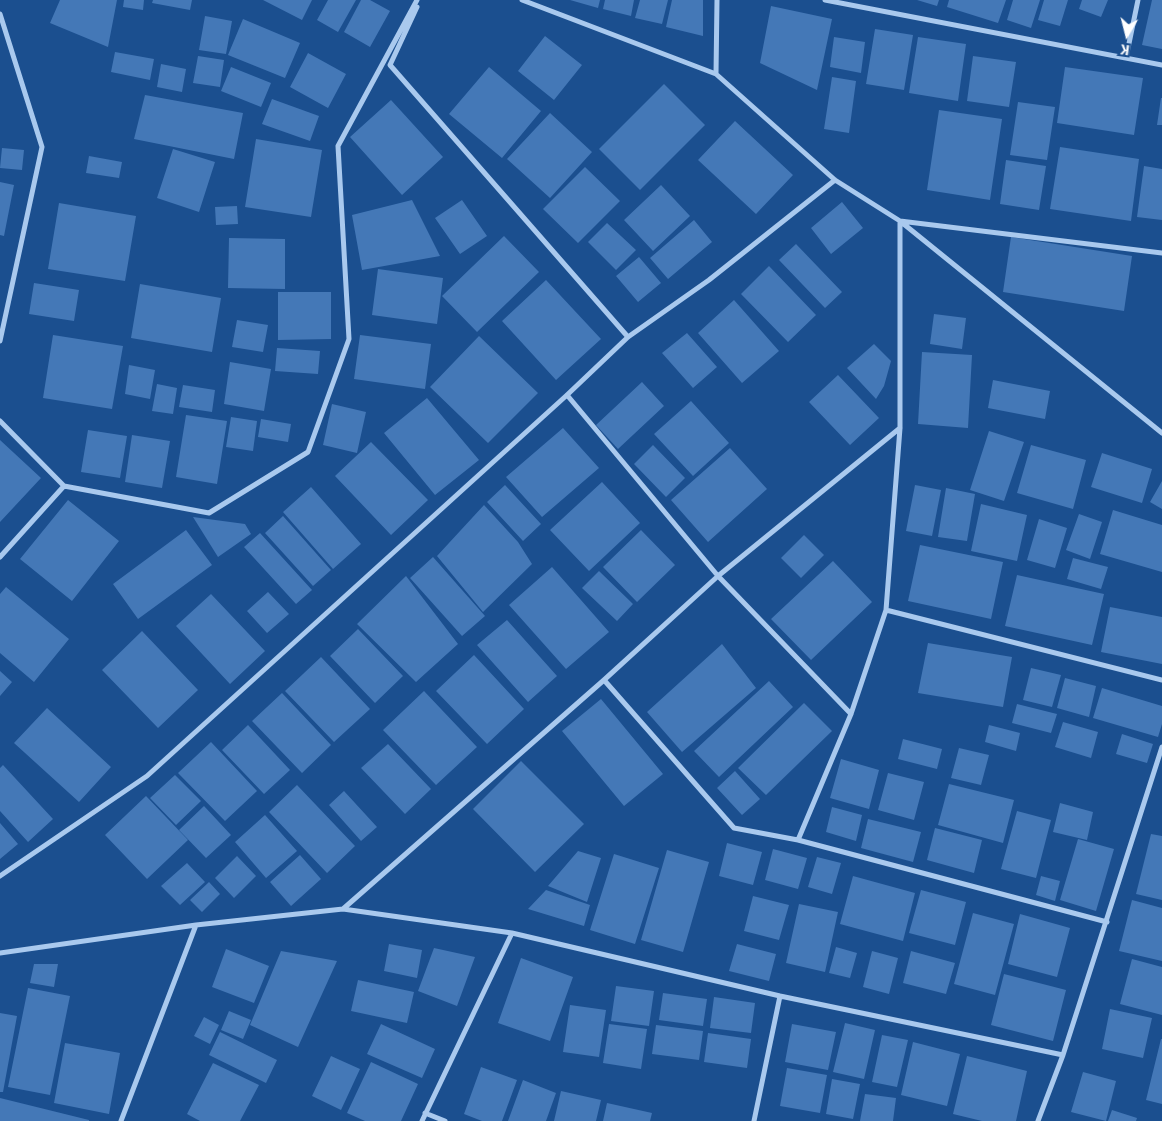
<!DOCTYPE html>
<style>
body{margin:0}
#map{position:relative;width:1162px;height:1121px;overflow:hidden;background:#1b4f8f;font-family:"Exo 2",sans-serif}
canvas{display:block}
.north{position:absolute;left:1102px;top:10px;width:50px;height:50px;-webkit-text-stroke:4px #1b4f8f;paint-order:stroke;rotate:188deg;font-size:14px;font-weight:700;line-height:20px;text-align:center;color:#fff}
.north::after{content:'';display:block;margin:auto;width:18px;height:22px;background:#fff;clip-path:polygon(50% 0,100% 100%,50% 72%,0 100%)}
</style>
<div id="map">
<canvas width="1162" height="1121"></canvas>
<div class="north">K</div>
</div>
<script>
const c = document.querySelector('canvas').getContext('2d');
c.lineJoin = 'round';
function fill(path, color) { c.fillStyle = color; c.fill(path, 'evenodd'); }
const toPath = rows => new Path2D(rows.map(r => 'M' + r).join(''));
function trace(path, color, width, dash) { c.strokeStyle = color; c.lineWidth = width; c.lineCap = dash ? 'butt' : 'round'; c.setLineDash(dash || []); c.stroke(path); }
fill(toPath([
 [60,0,117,0,108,47,50,23],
 [124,0,144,0,143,10,123,7],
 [153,0,192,0,190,10,152,3],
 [263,0,312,0,302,20],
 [328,0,356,0,338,32,317,20],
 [361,0,370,0,390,11,370,47,344,32],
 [570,0,600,0,598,8],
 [605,0,634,0,631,16,603,9],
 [640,0,668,0,662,24,635,18],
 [672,0,703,0,703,36,666,27],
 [917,0,939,0,937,6],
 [949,0,1006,0,998,23,947,7],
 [1013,0,1040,0,1031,28,1007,20],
 [1044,0,1068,0,1060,26,1038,20],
 [1082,0,1108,0,1101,17,1079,9],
 [1152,0,1162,0,1162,49,1142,45],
 [771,6,832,19,817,90,760,63],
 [205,16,232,21,226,54,199,50],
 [243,19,300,43,285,78,228,55],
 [875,29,913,35,904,90,866,84],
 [545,36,582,65,554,100,518,71],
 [834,37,865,42,861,73,830,67],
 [918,37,966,44,958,101,909,93],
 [115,52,154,59,150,80,111,72],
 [308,53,346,74,328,108,290,87],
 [198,56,224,60,220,87,193,83],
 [973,56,1016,62,1009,107,967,101],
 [161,64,186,69,182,92,157,87],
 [231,67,271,83,261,107,221,91],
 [489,67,541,111,502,158,449,114],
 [1065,67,1143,78,1134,135,1057,123],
 [832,77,856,81,849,133,824,129],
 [664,84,705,125,640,190,599,149],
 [145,95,243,113,234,159,134,139],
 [1161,98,1162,98,1162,125,1157,125],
 [272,99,319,116,310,141,262,124],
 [391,100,443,157,402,195,350,137],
 [1018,102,1055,107,1047,160,1010,155],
 [939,110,1002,119,990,200,927,190],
 [550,113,592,152,550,198,507,159],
 [735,121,793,175,756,214,698,160],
 [256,139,322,150,311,217,245,207],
 [1060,147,1139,159,1131,221,1050,209],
 [2,148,24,150,22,170,0,168],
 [173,149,215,162,199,212,157,198],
 [89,156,122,162,119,178,86,173],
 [1006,160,1046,166,1039,210,1000,204],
 [1144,166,1162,169,1162,220,1137,217],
 [585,167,620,201,578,243,543,209],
 [0,182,14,185,4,236,0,235],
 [661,185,690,216,653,251,624,220],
 [412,200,440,256,362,270,352,215],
 [462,200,487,236,460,254,435,218],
 [842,202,863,228,831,254,811,228],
 [59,203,136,216,125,281,48,269],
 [237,206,238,224,216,225,215,207],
 [694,220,712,242,668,279,650,258],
 [607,223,636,250,616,270,588,242],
 [504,236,539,272,477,332,442,296],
 [1011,237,1132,256,1124,311,1003,292],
 [229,238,285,239,285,289,228,288],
 [796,244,842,292,825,308,779,260],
 [639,257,661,283,638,302,616,276],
 [769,266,816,315,788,342,741,294],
 [378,269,443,278,437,324,372,315],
 [546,280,601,339,556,380,502,321],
 [34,283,79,290,74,321,29,314],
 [140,284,221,298,212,352,131,338],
 [278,292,331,292,331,339,278,340],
 [734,300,779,351,742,383,698,333],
 [934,314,966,318,962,349,930,344],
 [237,320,268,325,263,352,232,347],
 [687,333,717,367,693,388,662,353],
 [53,335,123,346,112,409,43,398],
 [360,335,431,344,425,389,354,379],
 [479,336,538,393,488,443,430,387],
 [874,344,891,361,884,386,876,399,847,368],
 [277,348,320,351,318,374,275,371],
 [922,352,972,355,968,428,918,424],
 [230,362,271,369,264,411,224,404],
 [129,365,155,370,150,399,125,394],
 [838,375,879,418,850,445,809,402],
 [993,380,1050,391,1045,419,988,408],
 [642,382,664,406,618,449,596,425],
 [157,384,177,388,173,414,152,411],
 [183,385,215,390,212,412,179,407],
 [427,398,479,460,435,495,384,433],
 [691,401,729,443,693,476,654,434],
 [332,404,366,412,357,453,323,445],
 [186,415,227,421,217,484,176,477],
 [231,417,257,421,253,451,226,447],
 [261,419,291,424,288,442,258,437],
 [563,428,599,468,542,517,506,477],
 [88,430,127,436,120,478,81,472],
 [989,431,1024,442,1004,501,970,490],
 [132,435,170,441,162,488,125,482],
 [0,440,41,478,0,522],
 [371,442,428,500,391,535,335,476],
 [653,445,685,478,666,497,634,464],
 [1031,445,1086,460,1073,509,1017,493],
 [730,448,767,489,708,542,671,500],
 [1102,453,1152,469,1142,503,1091,487],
 [1162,481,1162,509,1150,502],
 [602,482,640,523,589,571,550,530],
 [505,485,541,524,523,541,487,502],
 [915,485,941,490,932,536,906,531],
 [311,487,361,544,333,569,283,512],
 [946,488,975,494,967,541,938,537],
 [68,500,119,541,72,601,20,559],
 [981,504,1027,515,1017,561,971,551],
 [484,505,518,542,532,564,483,612,437,556],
 [1113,510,1162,525,1162,572,1100,554],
 [1079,514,1102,522,1090,559,1066,550],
 [283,516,331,570,313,586,265,533],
 [193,517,245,524,251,534,218,557],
 [1039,519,1067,528,1055,568,1027,560],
 [186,530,212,565,138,619,113,584],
 [641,530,675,565,637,602,603,567],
 [260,533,312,590,296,604,244,547],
 [804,535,824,555,801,578,781,558],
 [920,545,1003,562,991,619,908,601],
 [433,557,485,616,462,636,410,578],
 [1073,558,1108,567,1101,589,1067,579],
 [833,561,872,602,811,660,771,619],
 [552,567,609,632,566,669,509,605],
 [599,571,633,604,617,621,582,588],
 [1017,575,1104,594,1092,645,1005,626],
 [406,576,458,644,416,682,357,624],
 [6,587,69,639,34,682,0,653,0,594],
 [268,592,289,614,267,633,247,611],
 [211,594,265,651,230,684,176,626],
 [1110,607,1162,617,1162,664,1101,652],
 [507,620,557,676,528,702,477,645],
 [358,629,403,676,375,703,330,656],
 [142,631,198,690,158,728,102,670],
 [928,643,1012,657,1003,707,918,693],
 [722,644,756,688,682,752,647,712],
 [474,655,524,709,487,744,436,691],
 [321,657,370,709,334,742,285,691],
 [1031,668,1061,675,1052,707,1023,700],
 [0,671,12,682,0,696],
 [1065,678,1096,686,1089,717,1057,708],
 [769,681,793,707,719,777,694,751],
 [1102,688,1162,706,1162,724,1158,737,1093,718],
 [424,691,477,747,436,785,383,730],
 [282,693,331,745,302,773,252,721],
 [601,699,663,774,624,806,562,731],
 [804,703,832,731,766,795,738,768],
 [1017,704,1057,714,1051,733,1012,723],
 [47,708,111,767,79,802,14,743],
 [1063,722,1098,732,1091,758,1055,747],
 [248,725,290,770,264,794,222,750],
 [989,725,1020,733,1016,751,985,742],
 [1122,734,1153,744,1147,763,1116,754],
 [903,739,942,749,937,769,898,759],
 [211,742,257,791,225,821,178,773],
 [388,744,431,789,405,814,361,768],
 [959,748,989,755,981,785,951,778],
 [841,759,879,770,869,809,830,798],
 [521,761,584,824,535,872,473,809],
 [3,765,53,819,28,842,0,811,0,768],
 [735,771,760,799,742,815,717,788],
 [888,773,924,782,914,820,878,810],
 [175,775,201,801,176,825,150,798],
 [949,784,1014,800,1003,843,938,825],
 [297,785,355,846,327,873,269,812],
 [344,791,377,827,361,841,329,805],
 [146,796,188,840,147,879,105,835],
 [1060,803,1093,812,1087,840,1053,832],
 [204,806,231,835,206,858,179,830],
 [832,807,862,815,856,841,826,832],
 [1017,811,1051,820,1036,878,1001,869],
 [265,815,297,851,266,878,235,842],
 [868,819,921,832,913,862,861,848],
 [0,823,18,844,0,859],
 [935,828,982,840,974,873,927,860],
 [1151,834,1162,836,1162,900,1136,894],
 [1078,839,1114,849,1096,911,1060,900],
 [727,843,762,852,753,885,719,876],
 [773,849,807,858,798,889,765,880],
 [667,850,709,862,683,952,641,940],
 [578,851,601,858,587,902,548,886],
 [614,854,659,868,635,944,590,930],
 [300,855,321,879,291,906,270,882],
 [237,856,256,876,234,898,215,878],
 [817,857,841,863,832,894,808,887],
 [187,863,205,882,180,905,161,886],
 [853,876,915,893,903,941,840,924],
 [1041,876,1060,881,1055,901,1036,895],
 [209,882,220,894,202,912,190,900],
 [546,890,590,905,584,926,528,909],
 [921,890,966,902,955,945,909,933],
 [753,896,789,905,779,940,744,931],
 [1132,900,1162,908,1162,961,1119,951],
 [799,904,838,912,825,972,786,963],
 [973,913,1014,924,995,995,954,984],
 [1020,914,1070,928,1057,977,1008,964],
 [389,944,422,950,417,978,384,971],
 [737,944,776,954,769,981,729,971],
 [836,947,857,953,850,978,829,973],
 [434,948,475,957,457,1006,418,991],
 [226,949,269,966,254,1003,212,987],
 [281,951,337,961,298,1047,250,1025],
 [872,951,898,958,889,994,863,987],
 [911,951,955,963,946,994,903,983],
 [521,958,573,977,550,1041,498,1023],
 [1132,959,1162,967,1162,1015,1120,1004],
 [34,964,58,964,54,987,30,983],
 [1004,974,1066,990,1053,1041,991,1025],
 [358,980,414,992,407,1023,351,1011],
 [616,986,654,991,649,1026,611,1021],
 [28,988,70,996,50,1095,8,1087],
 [663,993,707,999,703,1026,659,1020],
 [714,997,755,1003,751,1033,710,1028],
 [570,1005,606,1010,599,1057,563,1052],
 [1110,1009,1152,1018,1143,1058,1102,1049],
 [229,1011,251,1020,243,1039,221,1030],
 [0,1013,17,1016,3,1092,0,1092],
 [204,1017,219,1025,210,1044,194,1036],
 [845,1023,875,1030,864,1079,833,1072],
 [381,1024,435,1049,422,1078,367,1054],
 [609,1024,647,1029,641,1069,603,1063],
 [792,1024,836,1032,828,1070,785,1062],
 [656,1025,703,1031,699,1060,652,1054],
 [220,1032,277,1060,266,1083,209,1055],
 [708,1033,751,1039,747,1068,704,1062],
 [882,1035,908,1040,897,1087,872,1082],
 [1161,1039,1162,1039,1162,1104,1146,1100],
 [913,1042,960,1054,947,1106,901,1095],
 [65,1043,120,1053,109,1114,54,1103],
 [331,1056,360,1069,341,1110,312,1096],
 [967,1056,1027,1071,1016,1121,982,1121,953,1114],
 [371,1062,418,1084,401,1121,365,1121,347,1113],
 [213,1063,259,1085,240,1121,200,1121,187,1114],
 [481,1067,517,1080,502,1121,482,1121,464,1114],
 [787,1068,827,1075,820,1113,780,1106],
 [1083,1072,1116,1081,1106,1121,1071,1112],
 [832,1079,860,1084,853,1119,826,1114],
 [523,1080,556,1093,546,1121,508,1121],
 [561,1091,601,1100,596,1121,554,1121],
 [865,1094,896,1098,893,1121,860,1121],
 [0,1098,89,1120,89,1121,0,1121],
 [607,1103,652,1113,650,1121,603,1121],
 [1112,1110,1137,1118,1136,1121,1108,1121]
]), '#4478b7');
trace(toPath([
 [522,0,716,74,835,180,900,221,1162,433],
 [825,0,1162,65],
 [417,7,390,65,628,337],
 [0,14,42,147,0,341],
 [1126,58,1138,0],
 [716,74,717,0],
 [567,395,718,576,851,714],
 [0,421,64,486,209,513,308,452,349,339,338,146,417,0],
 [0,557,64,486],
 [886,610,1162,680],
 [604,680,734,828,798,840,1107,922],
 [798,840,851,714,886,610,900,428,900,221,1162,253],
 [0,876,147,776,567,395,628,337,709,280,835,180],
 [343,909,604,680,718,576,900,428],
 [0,953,196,925,343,909,512,933,780,996,1063,1055],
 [425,1113,445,1121],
 [121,1121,196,925],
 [422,1121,512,933],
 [754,1121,780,996],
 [1038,1121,1063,1055,1162,747]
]), '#a9c9ee', 5);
</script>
